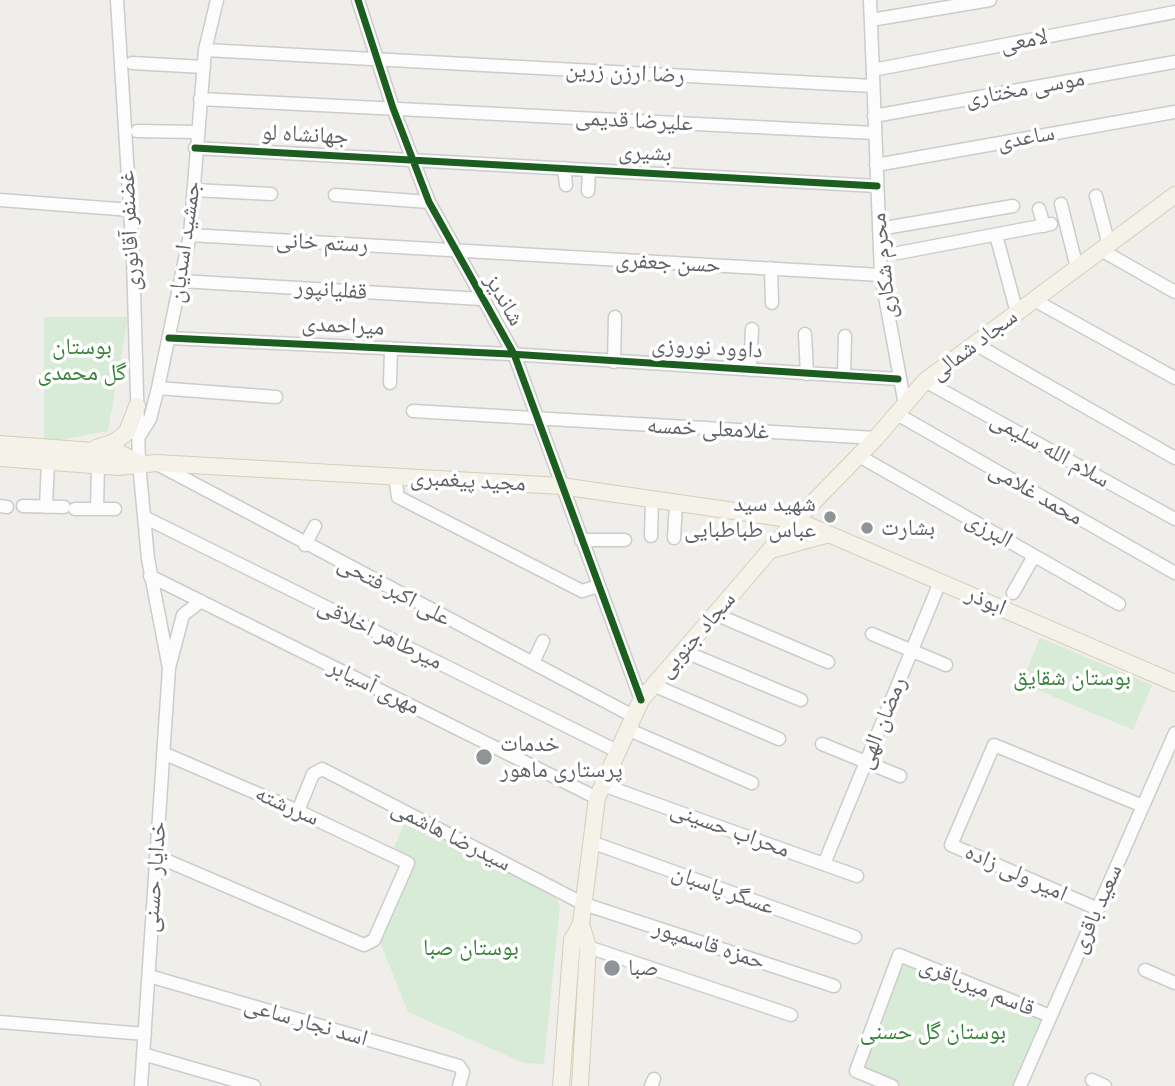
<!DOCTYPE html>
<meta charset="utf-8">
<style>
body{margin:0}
canvas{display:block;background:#efeeea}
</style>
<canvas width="1175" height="1086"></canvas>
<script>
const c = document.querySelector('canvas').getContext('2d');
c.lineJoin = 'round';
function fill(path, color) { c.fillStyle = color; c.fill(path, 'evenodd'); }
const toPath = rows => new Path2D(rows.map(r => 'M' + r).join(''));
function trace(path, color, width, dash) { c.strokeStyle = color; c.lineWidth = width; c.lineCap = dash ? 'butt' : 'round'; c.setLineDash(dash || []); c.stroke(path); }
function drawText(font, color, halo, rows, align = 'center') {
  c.font = font + ' Karla,"Noto Naskh Arabic",sans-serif'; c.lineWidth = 7; c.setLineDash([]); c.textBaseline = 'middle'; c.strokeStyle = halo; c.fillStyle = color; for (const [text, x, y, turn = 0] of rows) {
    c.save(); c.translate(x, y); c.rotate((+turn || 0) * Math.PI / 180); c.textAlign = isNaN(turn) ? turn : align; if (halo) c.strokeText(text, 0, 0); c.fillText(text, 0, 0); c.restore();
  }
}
fill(toPath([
 [44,317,128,317,108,431,44,443],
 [1040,638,1152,685,1133,730,1021,683],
 [407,818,554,894,560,906,544,1064,524,1063,408,1012,380,942,409,869,389,858],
 [903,960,1046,1018,1015,1086,902,1086,861,1069]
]), '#d8ebd6');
const minor = toPath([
 [117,0,133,257,139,463,148,559,169,668],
 [358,0,393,108,429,202,514,354,641,700],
 [870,0,881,275,905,405],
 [871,20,990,0],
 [205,50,873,86],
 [132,63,204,67],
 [873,70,1175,12],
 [200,99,875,133],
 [874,116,1175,62],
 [137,131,197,132],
 [195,148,877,186],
 [876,165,1175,112],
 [564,168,566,185],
 [194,190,271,194],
 [588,191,589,170],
 [335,195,429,202],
 [1096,196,1109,245],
 [0,200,131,210],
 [1061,204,1077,268],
 [1039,209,1044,226],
 [879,229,1013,206],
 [190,235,881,275],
 [996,235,1017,313],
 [1101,250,1175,292],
 [898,253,1051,224],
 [771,268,772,303],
 [181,281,481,299],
 [1034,300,1175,378],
 [805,334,807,374],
 [169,338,510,354,898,379],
 [975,344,1175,458],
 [614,362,615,317],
 [750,370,752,329],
 [844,376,845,336],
 [925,381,1175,519],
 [390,383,391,348],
 [158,388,276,397],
 [413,411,876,438],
 [897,414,1175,573],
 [138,438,150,419,158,388,190,235,205,50,217,0],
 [859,456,1119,604],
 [159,465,633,716],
 [395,477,398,497,582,591,598,586],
 [0,506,7,507],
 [23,506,64,507],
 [46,507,48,461],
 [97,508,98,465],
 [75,509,115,509],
 [144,517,617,751],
 [651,536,652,499],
 [674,538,676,503],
 [581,540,625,540],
 [305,545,315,526],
 [150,576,597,798],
 [1013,593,1034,556],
 [715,614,828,662],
 [872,634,946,665],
 [683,651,801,700],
 [533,663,543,641],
 [653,685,779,739],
 [627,729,752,783],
 [822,744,900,776],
 [603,785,857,876],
 [298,811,313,774,322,769,584,904,834,986],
 [591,842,855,937],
 [156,856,364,945,374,940,408,863,298,811,163,753],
 [824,864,940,582],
 [1098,909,951,845,994,745,1143,806],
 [588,947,791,1015],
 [1145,970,1175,983],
 [149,976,459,1066,463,1072,459,1086],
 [0,1022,145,1034],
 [143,1054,254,1086],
 [1092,1080,1105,1086],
 [141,1086,169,668,183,615,201,601],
 [651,1086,654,1079],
 [892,1086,856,1071,899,955,1050,1016],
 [1020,1086,1175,733]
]);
const major = toPath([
 [0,444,120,453,139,463],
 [96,448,115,442,127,432,137,406],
 [0,458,118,467,156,463,561,486,796,520,1175,683],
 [771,550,829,534],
 [561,1086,572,940,581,924,597,798,641,700,796,520,876,438,925,381,1175,195],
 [580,1086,588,947,581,924]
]);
trace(minor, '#cbcccc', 15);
trace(major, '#d7ceb8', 18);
trace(minor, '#fdfcfc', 12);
trace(major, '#f4f2e9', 16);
trace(toPath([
 [358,0,393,108,429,202,514,354,641,700],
 [195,148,877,186],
 [169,338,510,354,898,379]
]), '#1b5e20', 7);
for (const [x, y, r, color] of [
 [830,517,7,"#919496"],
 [867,528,7,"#919496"],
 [484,757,9,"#919496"],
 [612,968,9,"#919496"]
]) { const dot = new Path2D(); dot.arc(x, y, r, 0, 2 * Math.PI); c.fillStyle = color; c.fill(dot); trace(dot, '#fff', 2.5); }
drawText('23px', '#5f6368', '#fff', [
 ["لامعی",1024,41,-11],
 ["رضا ارزن زرین",625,73,3],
 ["موسی مختاری",1025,89,-10],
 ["علیرضا قدیمی",634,121,3],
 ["جهانشاه لو",305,135,3],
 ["ساعدی",1026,138,-10],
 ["بشیری",645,153,3],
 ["غضنفر آقانوری",130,231,-93],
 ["جمشید اسدیان",185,242,-82],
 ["رستم خانی",322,243,3],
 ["حسن جعفری",668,263,3],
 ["محرم شکاری",884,266,-96],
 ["قفلیانپور",331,290,4],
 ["شاندیز",504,300,60],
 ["میراحمدی",343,326,3],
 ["سجاد شمالی",974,345,-37],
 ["داوود نوروزی",707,348,3],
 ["غلامعلی خمسه",708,429,3],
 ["سلام الله سلیمی",1050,450,29],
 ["مجید پیغمبری",468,481,3],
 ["محمد غلامی",1036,494,30],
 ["البرزی",989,530,30],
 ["علی اکبر فتحی",394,591,28],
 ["ابوذر",986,601,23],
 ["میرطاهر اخلاقی",380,634,26],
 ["سجاد جنوبی",697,635,-49],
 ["مهری آسیابر",374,687,26],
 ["رمضان الهی",882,723,-68],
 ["سررشته",287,806,24],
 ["محراب حسینی",730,830,20],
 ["سیدرضا هاشمی",451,836,27],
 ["امیر ولی زاده",1016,873,24],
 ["خدایار حسنی",155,877,-86],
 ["عسگر پاسبان",723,890,20],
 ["سعید باقری",1097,909,-66],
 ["حمزه قاسمپور",709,945,18],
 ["قاسم میرباقری",977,987,22],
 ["اسد نجار ساعی",306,1022,16]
]);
drawText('23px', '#348238', '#fff', [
 ["بوستان",82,347],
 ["گل محمدی",82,373],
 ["بوستان شقایق",1072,678],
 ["بوستان صبا",471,948],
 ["بوستان گل حسنی",933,1032]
]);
drawText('23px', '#5f6368', '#fff', [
 ["شهید سید",816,504,"right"],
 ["عباس طباطبایی",816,530,"right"],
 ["بشارت",881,528],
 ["خدمات",500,744],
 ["پرستاری ماهور",500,770],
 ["صبا",628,968]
], 'left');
</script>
